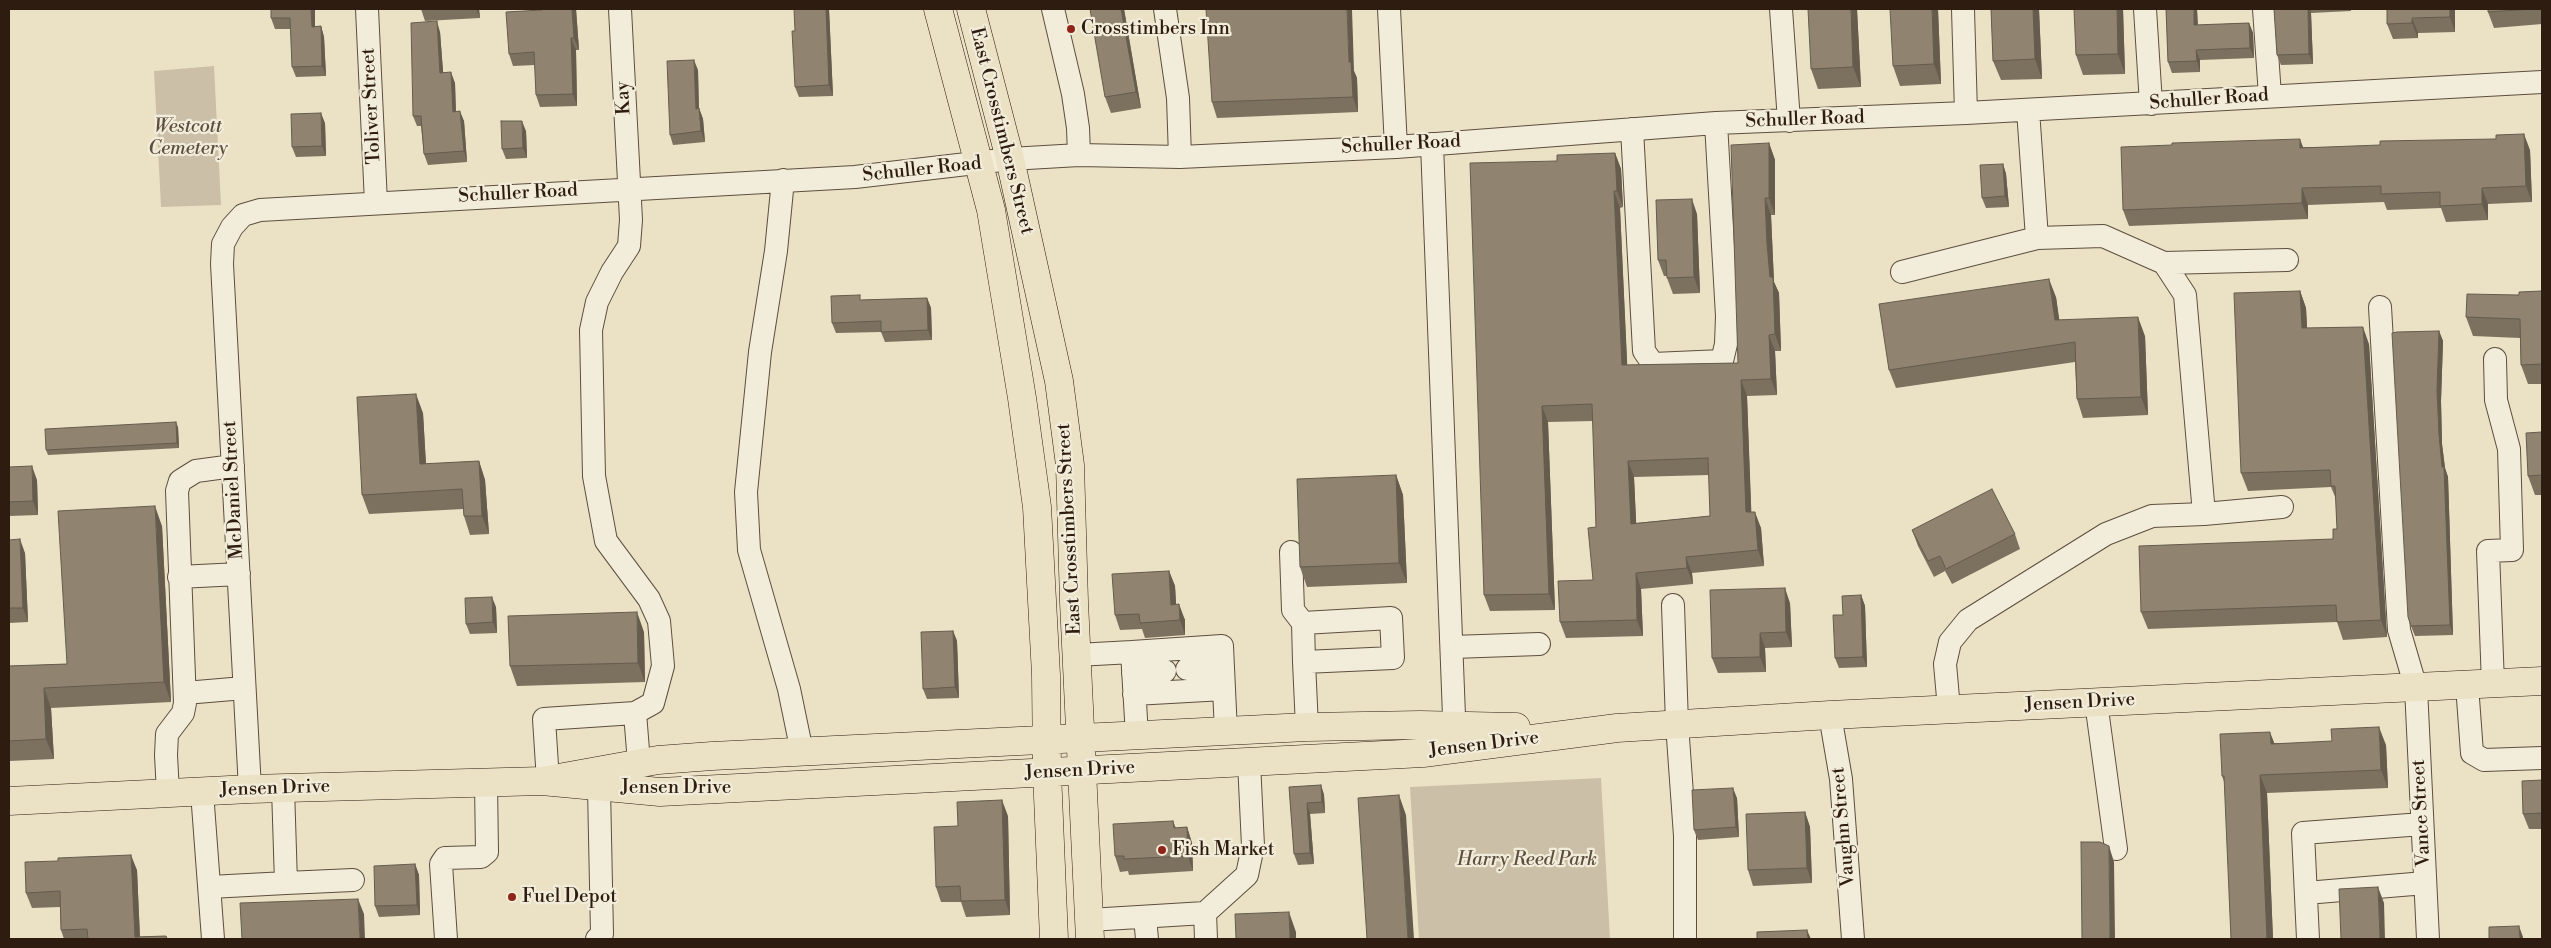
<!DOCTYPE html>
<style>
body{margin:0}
#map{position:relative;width:2551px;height:948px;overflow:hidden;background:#ebe2c6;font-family:"Libre Bodoni",serif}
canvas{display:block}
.frame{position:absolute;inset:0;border:10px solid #2e1c10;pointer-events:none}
</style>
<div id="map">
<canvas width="2551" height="948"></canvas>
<div class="frame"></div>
</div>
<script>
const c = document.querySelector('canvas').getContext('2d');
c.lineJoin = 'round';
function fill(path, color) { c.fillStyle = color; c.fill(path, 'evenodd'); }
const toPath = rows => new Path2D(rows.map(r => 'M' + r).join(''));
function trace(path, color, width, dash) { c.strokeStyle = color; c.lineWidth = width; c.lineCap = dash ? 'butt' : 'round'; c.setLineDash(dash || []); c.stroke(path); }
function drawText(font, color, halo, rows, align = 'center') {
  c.font = font + ' "Libre Bodoni",serif'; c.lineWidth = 4.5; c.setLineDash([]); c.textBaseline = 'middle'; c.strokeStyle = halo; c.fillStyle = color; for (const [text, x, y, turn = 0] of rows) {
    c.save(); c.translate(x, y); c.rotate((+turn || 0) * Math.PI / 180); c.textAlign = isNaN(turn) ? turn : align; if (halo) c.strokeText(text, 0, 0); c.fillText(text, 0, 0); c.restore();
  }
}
fill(toPath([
 [214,66,221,205,161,207,154,71],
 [1601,778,1610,939,1419,939,1410,787]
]), '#cbc0a7');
const minor = toPath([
 [367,9,376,203],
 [620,9,631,220,629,246,612,272,597,302,591,330,594,476,606,541,649,599,659,621,663,666,653,703,635,713],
 [1053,9,1073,94,1078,128,1079,155],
 [1165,9,1178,98,1180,157],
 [1389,9,1396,147],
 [1781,9,1789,121],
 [1963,9,1966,113],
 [2145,9,2151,104],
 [2264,9,2270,96],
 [1632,129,1644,351,1653,364,1722,361,1726,344,1727,316,1716,123],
 [1432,144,1455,742],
 [783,180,776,251,760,352,746,492,749,550,789,689,802,752],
 [2164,263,2287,260],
 [1902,272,2037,238],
 [2380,307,2399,630,2416,688,2428,939],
 [2204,514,2282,507],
 [1291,552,1293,610,1303,623],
 [179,577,239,574],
 [1673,605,1677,724,1685,836,1685,939],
 [1453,647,1539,644],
 [1132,652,1222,646,1226,732],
 [1077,655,1132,652,1137,736],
 [1304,662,1393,658,1391,618,1303,623,1304,662,1307,727],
 [1187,669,1223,667],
 [1133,673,1165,671],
 [2493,684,2488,551,2512,550,2509,449,2496,400,2495,359],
 [2467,685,2472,753,2484,760,2542,758],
 [185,693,244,688],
 [1134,694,1224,689],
 [2096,702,2116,849],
 [1949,709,1945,664,1950,642,1968,620,2106,534,2152,516,2204,514,2185,295,2164,263,2103,236,2037,238,2028,110],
 [1830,715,1841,779,1853,939],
 [548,781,544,719,635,713,639,763],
 [250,789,222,264,223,244,232,227,243,215,260,210,855,177,1010,159,1079,155,1180,157,1396,147,1716,123,1966,113,2542,82],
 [202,792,213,939],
 [168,793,166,755,167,734,183,713,185,703,177,491,180,481,196,471,233,466],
 [286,883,353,880],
 [210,887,286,883,283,788],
 [2306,893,2425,883],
 [1205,913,1247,875,1253,846,1249,762],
 [1145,917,1147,939],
 [1089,920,1205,913,1206,939],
 [446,939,441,864,445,858,481,857,487,852,486,783],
 [597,939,602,934,599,788],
 [2308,939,2303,833,2422,824]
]);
const major = toPath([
 [938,9,991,210,1022,398,1037,507,1046,675,1047,772,1054,939],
 [971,9,1010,159,1059,381,1070,465,1074,602,1090,939],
 [542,781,660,792,1423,753,1617,728,1830,715,2542,681],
 [9,801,250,789,542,781,658,760,712,756,1307,727,1420,725,1516,727]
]);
trace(minor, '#5d4e3e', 24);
trace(major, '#2e1c10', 29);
trace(minor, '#f2ecda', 22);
trace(major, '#ebe2c6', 28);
fill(toPath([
 [315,9,315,26,321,26,324,37,326,76,296,77,292,67,291,29,275,29,271,18],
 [421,9,479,9,480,18,425,21],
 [576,9,579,50,576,50,577,106,540,107,536,95,535,65,513,66,509,54,542,10],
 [829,9,833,96,799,97,795,87,795,31],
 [1124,9,1141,108,1111,113,1105,97],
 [1857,9,1861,87,1818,89,1811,69],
 [1938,9,1941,84,1900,86,1893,66],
 [1991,9,2039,9,2042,79,2001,80,1993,61],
 [2123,9,2125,74,2083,75,2076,55],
 [2166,9,2197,9,2198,25,2249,23,2253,33,2254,58,2200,60,2200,72,2172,73,2168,62],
 [2274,9,2351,9,2351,11,2311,13,2313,64,2281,65,2277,55],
 [2455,9,2455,32,2418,33,2418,38,2393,39,2387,24],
 [2488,9,2542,9,2542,24,2494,28,2488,12],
 [440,32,443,73,455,83,456,111,464,121,467,162,428,165,424,154,421,126,417,126,413,116],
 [698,70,699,108,703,119,705,142,673,145,670,135],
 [1354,71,1357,78,1358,112,1217,118,1212,102],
 [325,123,326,156,296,157,292,147],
 [526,131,527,158,506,159,502,149],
 [1769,143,1775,160,1775,215,1771,215,1773,260,1774,282,1779,293,1781,351,1775,351,1777,395,1747,396,1751,512,1761,528,1764,566,1692,573,1693,584,1641,589,1643,636,1566,638,1560,622,1593,580,1596,527,1593,421,1548,422,1555,610,1490,611,1484,595,1615,153,1621,169,1623,207,1620,208,1627,365,1738,363],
 [1709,475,1710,516,1636,523,1634,477],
 [2303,147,2530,150,2532,202,2488,204,2488,220,2446,222,2441,208,2387,210,2384,202,2308,205,2308,219,2129,226,2123,210],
 [2003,164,2006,174,2009,207,1986,208,1982,198],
 [1697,214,1700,293,1673,294,1667,278,1667,276,1664,276,1658,260],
 [2300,291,2306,308,2307,328,2369,344,2387,637,2343,640,2337,622,2148,629,2141,612,2333,539,2337,529,2336,499,2331,487,2248,491,2241,473],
 [2542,291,2542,384,2528,384,2521,365,2520,338,2473,336,2466,317,2519,295],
 [2056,297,2059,320,2145,336,2148,415,2083,418,2077,399,2075,362,1896,388,1889,370],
 [927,298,931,308,932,340,885,342,881,332,836,333,832,323,862,300],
 [2439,331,2443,341,2441,401,2442,444,2445,468,2448,477,2453,635,2415,636,2411,626],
 [423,413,426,464,479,461,485,480,489,534,470,535,464,516,463,509,369,514,362,495],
 [178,427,179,448,48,455,46,450],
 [2542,432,2542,495,2535,495,2528,476],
 [9,467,37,480,38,515,9,516],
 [1396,475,1403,495,1407,583,1307,587,1300,567],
 [162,526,171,702,51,708,54,759,9,761,9,666,67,664],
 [1912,530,2015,534,2020,549,1952,584,1945,571,1934,577,1918,546],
 [9,540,25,553,28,622,9,623],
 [1169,571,1175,586,1176,604,1185,620,1185,635,1145,638,1142,629,1120,630,1115,615],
 [1861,595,1865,606,1867,667,1839,668,1835,658,1843,615],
 [1790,603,1792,647,1765,648,1766,672,1718,673,1712,658],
 [496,607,497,633,470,634,466,624],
 [953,631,957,641,959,698,927,699,923,689],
 [644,632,645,682,517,686,510,666],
 [2274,743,2386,745,2388,788,2267,793,2273,939,2231,939,2225,784,2222,776],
 [2542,780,2542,829,2529,829,2523,814],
 [1321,785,1324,795,1325,813,1310,814,1314,864,1298,865,1294,854,1289,787],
 [1737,798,1739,837,1698,840,1694,830],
 [1805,812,1810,827,1812,883,1753,886,1748,870],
 [1008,816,1010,915,966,917,961,902,941,902,936,887,958,826],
 [1173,821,1176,828,1187,827,1192,843,1193,871,1129,875,1128,871,1120,872,1115,856],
 [415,864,419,875,420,915,379,917,375,906],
 [137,870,140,937,166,936,168,939,64,939,61,930,60,907,32,908,26,893]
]), '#7c715f');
fill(toPath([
 [311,9,315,9,315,37,312,27],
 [476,9,479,9,480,18],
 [572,9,576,9,579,50,574,38],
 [826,9,829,9,833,96,829,85],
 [1121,9,1124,9,1141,108,1136,92],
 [1347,9,1352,9,1354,71,1357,78,1358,112,1353,97,1349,62],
 [1851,9,1857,9,1861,87,1853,67],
 [1932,9,1938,9,1941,84,1934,64],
 [2033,9,2039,9,2042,79,2035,59],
 [2117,9,2123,9,2125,74,2118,54],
 [2194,9,2197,9,2198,35,2194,25],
 [2308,9,2310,9,2311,13,2313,64,2309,54],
 [2450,9,2455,9,2455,32,2450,17],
 [2412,18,2418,33,2418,38,2412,23],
 [437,21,440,32,444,83,440,73],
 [2249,23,2253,33,2254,58,2250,48],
 [321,26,324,37,326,76,322,66],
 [571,38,576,50,577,106,573,94],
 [2196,50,2200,60,2200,72,2197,61],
 [694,60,698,70,699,119,696,109],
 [451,72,455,83,456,122,453,112],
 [699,108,703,119,705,142,701,131],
 [460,111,464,121,467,162,464,151],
 [321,113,325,123,326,156,322,146],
 [522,121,526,131,527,158,523,148],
 [2524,134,2530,150,2532,202,2526,186],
 [2300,139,2306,155,2300,148],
 [1769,143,1775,160,1775,215,1769,198],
 [1615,153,1621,169,1623,207,1617,191],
 [2003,164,2006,174,2009,207,2005,196],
 [2302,188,2308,205,2308,219,2302,203],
 [2482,188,2488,204,2488,220,2482,204],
 [1614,191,1620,208,1628,381,1622,365],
 [1765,198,1771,215,1773,260,1774,282,1779,293,1781,351,1775,334,1767,244],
 [1692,199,1697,214,1700,293,1694,277],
 [2049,279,2056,297,2062,338,2055,320],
 [2300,291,2306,308,2308,345,2302,328],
 [927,298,931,308,932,340,928,330],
 [2138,317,2145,336,2148,415,2141,397],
 [2363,327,2369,344,2387,637,2381,620],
 [2439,331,2443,341,2441,401,2442,444,2445,468,2448,477,2453,635,2450,625,2442,467,2439,434,2437,390],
 [1769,335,1775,351,1777,395,1771,379],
 [1741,380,1747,396,1752,529,1746,512],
 [416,394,423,413,427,483,420,464],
 [1542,406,1548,422,1555,610,1549,594],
 [176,422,178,427,179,448,177,443],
 [479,461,485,480,489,534,482,516],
 [1628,461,1634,477,1637,540,1631,524],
 [32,466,37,480,38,515,33,501],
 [1396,475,1403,495,1407,583,1399,563],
 [155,506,162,526,171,702,164,682],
 [1755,512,1761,528,1764,566,1758,550],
 [20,539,25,553,28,622,23,608],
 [1686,557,1692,573,1693,584,1687,568],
 [1169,571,1175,586,1177,620,1171,605],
 [1636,573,1641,589,1643,636,1637,620],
 [1785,588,1790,603,1792,647,1786,632],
 [1861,595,1865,606,1867,667,1863,657],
 [492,597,496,607,497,633,493,622],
 [1179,604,1185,620,1185,635,1180,620],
 [637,612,644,632,645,682,638,663],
 [953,631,957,641,959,698,955,687],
 [1760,633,1765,648,1766,672,1760,657],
 [44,688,51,708,54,759,46,739],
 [2379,727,2386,745,2388,788,2381,770],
 [2270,732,2277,750,2271,744],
 [2260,775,2267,793,2273,939,2267,939],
 [1321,785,1324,795,1325,813,1322,802],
 [1733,788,1737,798,1739,837,1736,827],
 [1399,795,1406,815,1414,939,1408,939],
 [1002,800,1008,816,1010,915,1005,900],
 [1307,803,1310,814,1314,864,1310,853],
 [1805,812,1810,827,1812,883,1807,868],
 [1187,827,1192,843,1193,871,1188,856],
 [2109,846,2114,862,2115,939,2110,939],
 [131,855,137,870,140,939,135,937],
 [415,864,419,875,420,915,417,905],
 [2378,887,2384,903,2385,939,2380,939],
 [358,899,364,914,365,939,360,939],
 [1289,912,1296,932,1296,939,1290,939],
 [2519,926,2523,937,2523,939,2520,939],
 [1807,930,1811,939,1808,939]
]), '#655c4e');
const building = toPath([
 [271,9,311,9,312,27,321,26,322,66,292,67,290,18,271,18,271,9],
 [542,9,572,9,574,38,571,38,573,94,536,95,534,52,509,54,506,12,542,10,542,9],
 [794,9,826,9,829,85,795,87,792,31,795,31,794,9],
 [1090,9,1121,9,1136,92,1105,97,1090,9],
 [1206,9,1347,9,1349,62,1351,62,1353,97,1212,102,1206,9],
 [1808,9,1851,9,1853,67,1811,69,1808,9],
 [1890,9,1932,9,1934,64,1893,66,1890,9],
 [1991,9,2033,9,2035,59,1993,61,1991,9],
 [2074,9,2117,9,2118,54,2076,55,2074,9],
 [2166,9,2194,9,2194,25,2249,23,2250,48,2196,50,2197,61,2168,62,2166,9],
 [2274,9,2308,9,2309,54,2277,55,2274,9],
 [2387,9,2450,9,2450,17,2412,18,2412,23,2387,24,2387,9],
 [2488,9,2533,9,2488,12,2488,9],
 [437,21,440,73,451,72,453,112,460,111,464,151,424,154,421,116,413,116,411,23,437,21],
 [694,60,696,109,699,108,701,131,670,135,667,61,694,60],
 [321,113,322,146,292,147,291,114,321,113],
 [501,121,522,121,523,148,502,149,501,121],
 [2524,134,2526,186,2482,188,2482,204,2440,206,2440,192,2381,194,2381,186,2302,188,2302,203,2123,210,2121,147,2172,145,2172,143,2300,139,2300,148,2380,145,2380,141,2496,139,2496,135,2524,134],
 [1769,143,1769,198,1765,198,1767,244,1770,277,1773,277,1775,334,1769,335,1771,379,1741,380,1746,512,1755,512,1758,550,1686,557,1687,568,1636,573,1637,620,1560,622,1558,581,1593,580,1588,528,1596,527,1592,404,1542,406,1549,594,1484,595,1470,163,1557,161,1557,155,1615,153,1617,191,1614,191,1622,365,1738,363,1731,145,1769,143],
 [1708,458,1710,516,1631,524,1628,461,1708,458],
 [2003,164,2005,196,1982,198,1980,165,2003,164],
 [1692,199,1694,277,1667,278,1666,260,1658,260,1656,200,1692,199],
 [2049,279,2055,320,2138,317,2141,397,2077,399,2075,342,1889,370,1879,304,2049,279],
 [2300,291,2302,328,2363,327,2381,620,2337,622,2336,605,2141,612,2139,546,2333,539,2333,529,2337,529,2335,486,2331,486,2330,470,2241,473,2234,293,2300,291],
 [2542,291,2542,364,2521,365,2520,319,2466,317,2467,294,2519,295,2519,292,2542,291],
 [860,295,860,300,927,298,928,330,881,332,881,321,832,323,831,296,860,295],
 [2439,331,2437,390,2439,434,2442,467,2444,467,2450,625,2411,626,2408,617,2392,333,2397,332,2439,331],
 [416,394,420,464,479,461,482,516,464,516,462,489,362,495,357,397,416,394],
 [176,422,177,443,46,450,45,429,176,422],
 [2542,432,2542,475,2528,476,2526,433,2542,432],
 [32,466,33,501,9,502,9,467,32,466],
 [1396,475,1399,563,1300,567,1297,479,1396,475],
 [1992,489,2015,534,1946,569,1940,556,1928,561,1912,530,1992,489],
 [155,506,164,682,44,688,46,739,9,741,9,666,67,664,58,511,155,506],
 [20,539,23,608,9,608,9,540,20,539],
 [1169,571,1171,605,1179,604,1180,620,1140,623,1139,614,1115,615,1112,574,1169,571],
 [1785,588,1786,632,1760,633,1760,657,1712,658,1710,590,1785,588],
 [1861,595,1863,657,1835,658,1833,615,1843,615,1842,596,1861,595],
 [492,597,493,622,466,624,465,598,492,597],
 [637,612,638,663,510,666,508,616,637,612],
 [953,631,955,687,923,689,921,632,953,631],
 [2379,727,2381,770,2260,775,2267,939,2231,939,2224,776,2222,776,2220,734,2270,732,2271,744,2332,741,2331,729,2379,727],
 [2542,780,2542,813,2523,814,2522,781,2542,780],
 [1321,785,1322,802,1307,803,1310,853,1294,854,1289,787,1321,785],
 [1733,788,1736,827,1694,830,1692,790,1733,788],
 [1399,795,1408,939,1367,939,1358,798,1399,795],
 [1002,800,1005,900,961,901,960,886,936,887,934,827,958,826,957,802,1002,800],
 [1805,812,1807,868,1748,870,1746,814,1805,812],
 [1173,821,1174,828,1187,827,1188,856,1124,859,1124,856,1115,856,1113,824,1173,821],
 [2081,842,2100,842,2109,846,2110,939,2082,939,2081,842],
 [131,855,135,937,166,936,167,939,88,939,87,929,61,930,60,891,26,893,25,862,58,861,58,858,131,855],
 [415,864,417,905,375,906,374,866,415,864],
 [2378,887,2380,939,2341,939,2339,889,2378,887],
 [358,899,360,939,242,939,240,903,358,899],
 [1289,912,1290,939,1236,939,1235,914,1289,912],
 [2519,926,2520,939,2489,939,2489,927,2519,926],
 [1807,930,1808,939,1757,939,1757,932,1807,930]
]);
fill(building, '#90836f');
trace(building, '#655c4e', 1);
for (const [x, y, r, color] of [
 [1071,29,5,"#8f2418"],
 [1162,850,5,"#8f2418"],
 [512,897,5,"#8f2418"]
]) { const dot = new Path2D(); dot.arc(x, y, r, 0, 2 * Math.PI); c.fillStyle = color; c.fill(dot); trace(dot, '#f2ecda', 2); }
drawText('19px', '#2e1c10', '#f2ecda', [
 ["Crosstimbers Inn",1081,29],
 ["Fish Market",1172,850],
 ["Fuel Depot",522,897]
], 'left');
drawText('19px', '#2e1c10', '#f2ecda', [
 ["Kay",624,98,-93],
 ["Schuller Road",2209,100,-4],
 ["Toliver Street",372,106,-93],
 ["Schuller Road",1805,120,-2],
 ["East Crosstimbers Street",1001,131,76],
 ["Schuller Road",1401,145,-3],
 ["Schuller Road",922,170,-6],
 ["Schuller Road",518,194,-3],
 ["McDaniel Street",234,490,-93],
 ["East Crosstimbers Street",1070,529,-93],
 ["Jensen Drive",2080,703,-3],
 ["Jensen Drive",1484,745,-7],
 ["Jensen Drive",1080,771,-3],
 ["Jensen Drive",676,788],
 ["Jensen Drive",275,789,-2],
 ["Vance Street",2422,813,-93],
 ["Vaughn Street",1844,827,-95]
]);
drawText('italic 19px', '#5d4d3d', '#f2ecda', [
 ["Westcott",188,127],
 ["Cemetery",188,149],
 ["Harry Reed Park",1527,860]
]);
</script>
